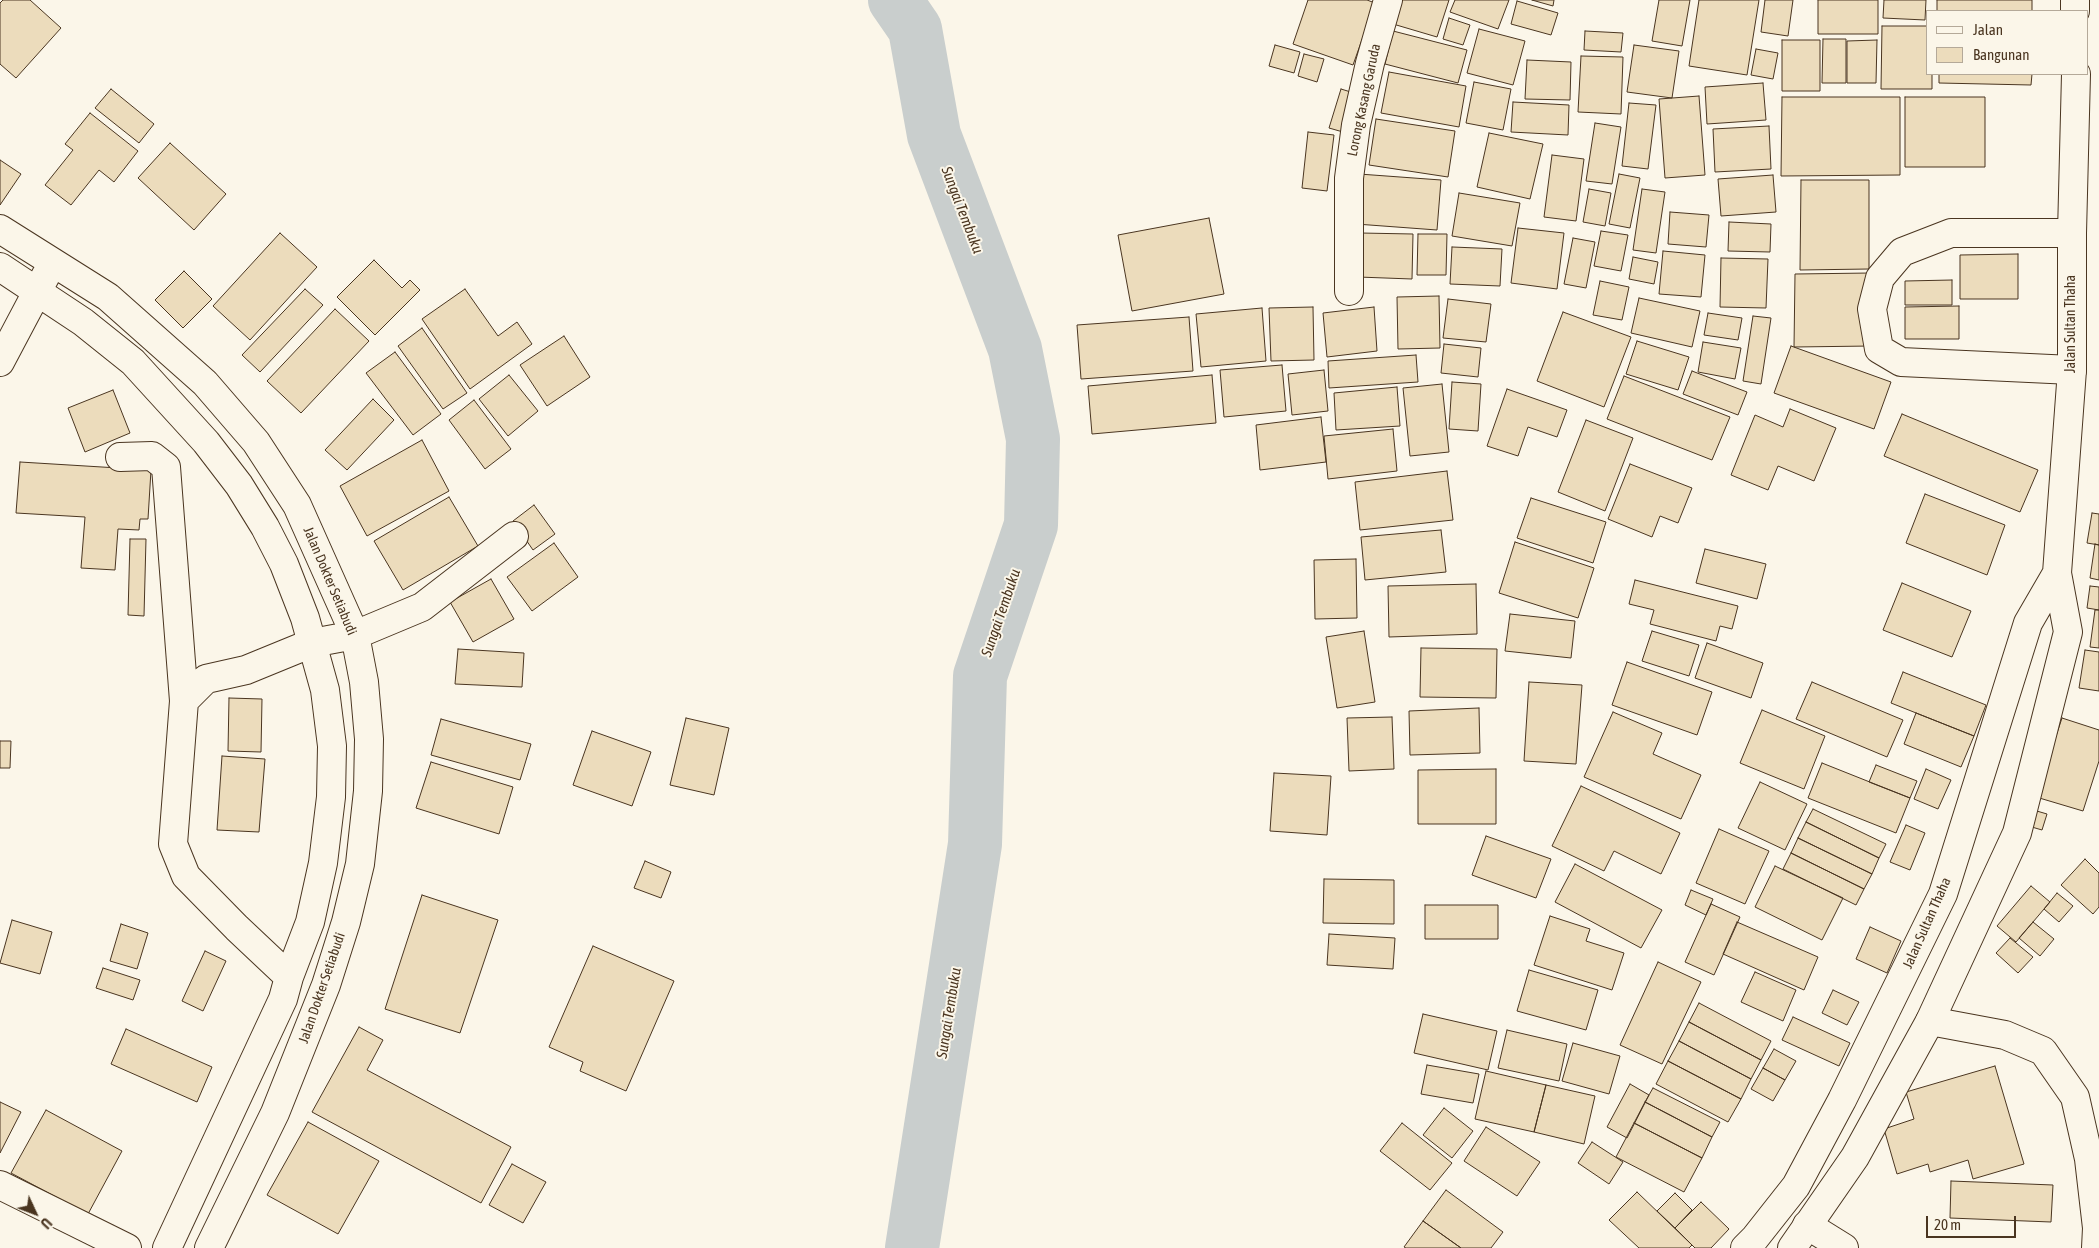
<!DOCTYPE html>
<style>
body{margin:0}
#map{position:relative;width:2099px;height:1248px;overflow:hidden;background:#fbf6e9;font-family:"Asap Condensed",sans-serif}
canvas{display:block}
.legend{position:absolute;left:1926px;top:10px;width:162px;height:65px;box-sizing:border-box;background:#fbf6e9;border:1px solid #b4a999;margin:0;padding:6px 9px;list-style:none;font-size:15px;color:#4a3520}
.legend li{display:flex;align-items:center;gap:10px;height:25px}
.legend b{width:25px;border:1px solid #b4a999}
.north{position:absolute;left:10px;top:1188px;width:50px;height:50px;-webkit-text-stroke:4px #fbf6e9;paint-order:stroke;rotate:133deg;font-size:14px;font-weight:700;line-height:20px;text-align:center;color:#4a3520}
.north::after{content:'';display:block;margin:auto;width:18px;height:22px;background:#4a3520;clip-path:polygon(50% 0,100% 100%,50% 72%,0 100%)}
.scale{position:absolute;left:1926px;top:1216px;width:90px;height:22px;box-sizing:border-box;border:2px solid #4a3520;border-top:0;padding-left:6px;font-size:15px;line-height:18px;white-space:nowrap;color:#4a3520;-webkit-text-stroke:4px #fbf6e9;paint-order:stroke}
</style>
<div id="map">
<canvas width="2099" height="1248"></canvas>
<ul class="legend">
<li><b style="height:6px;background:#fbf6e9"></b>Jalan</li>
<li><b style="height:14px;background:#ecdcbc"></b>Bangunan</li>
</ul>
<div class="north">U</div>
<div class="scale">20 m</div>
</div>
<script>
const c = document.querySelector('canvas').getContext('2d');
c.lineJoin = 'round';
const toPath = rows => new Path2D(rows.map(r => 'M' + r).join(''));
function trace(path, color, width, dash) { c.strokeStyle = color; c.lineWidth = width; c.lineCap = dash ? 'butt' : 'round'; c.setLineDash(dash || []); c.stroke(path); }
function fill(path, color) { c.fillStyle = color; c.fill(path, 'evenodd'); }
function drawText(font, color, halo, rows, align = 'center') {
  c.font = font + ' "Asap Condensed",sans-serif'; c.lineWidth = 4; c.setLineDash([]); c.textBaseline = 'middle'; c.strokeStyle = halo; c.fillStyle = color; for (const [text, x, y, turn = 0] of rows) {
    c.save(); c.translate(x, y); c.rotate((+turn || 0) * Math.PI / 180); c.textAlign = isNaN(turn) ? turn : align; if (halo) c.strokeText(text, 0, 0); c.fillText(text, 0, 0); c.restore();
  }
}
trace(toPath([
 [895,0,915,29,934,135,1015,349,1033,439,1031,525,980,676,975,844,912,1248]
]), '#c9cecd', 54);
const building = toPath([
 [3,0,30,0,61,28,16,78,0,64,0,3,3,0],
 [1308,0,1367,0,1375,3,1353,65,1293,44,1308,0],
 [1400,0,1449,0,1437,37,1393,24,1400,0],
 [1455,0,1509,0,1498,29,1450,12,1455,0],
 [1532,0,1554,0,1553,6,1532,0],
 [1659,0,1690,0,1682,46,1652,41,1659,0],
 [1699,0,1759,0,1747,75,1689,66,1699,0],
 [1765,0,1793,0,1788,36,1761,32,1765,0],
 [1818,0,1878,0,1878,34,1818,34,1818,0],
 [1884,0,1926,0,1925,20,1883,18,1884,0],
 [1937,0,2032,0,2032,11,1937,11,1937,0],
 [1517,1,1558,13,1551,35,1511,24,1517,1],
 [1449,18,1470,25,1463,45,1443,39,1449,18],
 [1882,26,1928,26,1928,74,1932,74,1932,89,1881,89,1882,26],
 [1479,29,1525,41,1513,85,1467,73,1479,29],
 [1393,31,1467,50,1458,83,1385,64,1393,31],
 [1585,31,1623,33,1621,52,1584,50,1585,31],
 [1823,39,1846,39,1846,83,1822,83,1823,39],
 [1782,40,1820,40,1820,91,1782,91,1782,40],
 [1877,40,1876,83,1847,83,1847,41,1877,40],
 [1275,45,1300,52,1294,73,1269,66,1275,45],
 [1634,45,1679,51,1672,98,1627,92,1634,45],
 [1756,49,1778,53,1773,79,1751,75,1756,49],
 [1304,54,1324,59,1317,82,1298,76,1304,54],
 [1581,56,1623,57,1621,114,1578,112,1581,56],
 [1527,60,1571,62,1570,100,1525,99,1527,60],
 [1389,72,1466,86,1459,127,1381,113,1389,72],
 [1939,74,2032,74,2031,85,1939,83,1939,74],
 [1474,82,1511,89,1503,130,1466,123,1474,82],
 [1763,83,1766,120,1707,124,1705,87,1763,83],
 [111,89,154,124,139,143,95,108,111,89],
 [1341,89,1354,93,1343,132,1329,128,1341,89],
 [1699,96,1705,175,1665,178,1659,99,1699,96],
 [1782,97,1900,97,1900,175,1781,176,1782,97],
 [1905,97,1985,97,1985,167,1905,167,1905,97],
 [1513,102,1569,105,1568,135,1511,132,1513,102],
 [1629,103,1656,105,1648,169,1622,166,1629,103],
 [90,113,138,151,114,182,99,170,71,205,45,185,73,150,65,144,90,113],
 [1376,119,1455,131,1448,177,1369,165,1376,119],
 [1595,123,1621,127,1612,184,1586,181,1595,123],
 [1769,126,1771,169,1715,172,1713,129,1769,126],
 [1308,132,1334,135,1327,191,1302,188,1308,132],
 [1489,133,1543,144,1530,199,1477,187,1489,133],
 [170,143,226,194,194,230,138,178,170,143],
 [1552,155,1584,159,1576,221,1544,217,1552,155],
 [0,160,21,174,0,205,0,160],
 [1359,174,1441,180,1437,230,1356,224,1359,174],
 [1619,174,1640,178,1630,228,1609,224,1619,174],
 [1773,175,1776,212,1721,216,1718,179,1773,175],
 [1801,180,1869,180,1869,269,1800,270,1801,180],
 [1589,189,1611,193,1605,226,1583,222,1589,189],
 [1642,189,1665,192,1656,253,1633,250,1642,189],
 [1459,193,1520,203,1512,246,1452,236,1459,193],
 [1670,212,1709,215,1706,247,1668,244,1670,212],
 [1209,218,1224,294,1132,311,1118,235,1209,218],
 [1729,222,1771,224,1770,252,1728,251,1729,222],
 [1518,228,1564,233,1557,289,1511,283,1518,228],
 [1601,231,1628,235,1621,271,1594,266,1601,231],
 [280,233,317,267,250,340,213,306,280,233],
 [1360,233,1413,234,1412,279,1358,277,1360,233],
 [1418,234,1447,234,1446,275,1417,275,1418,234],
 [1573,238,1595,242,1586,288,1564,284,1573,238],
 [1452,247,1502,249,1500,286,1450,284,1452,247],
 [1663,251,1705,255,1701,297,1659,294,1663,251],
 [2018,254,2018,299,1960,299,1960,255,2018,254],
 [1633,257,1658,262,1654,284,1629,279,1633,257],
 [1721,258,1768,259,1766,308,1720,307,1721,258],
 [374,260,402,288,410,280,420,290,375,335,337,297,374,260],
 [184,271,212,299,183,328,155,300,184,271],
 [1871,273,1871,346,1794,347,1795,274,1871,273],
 [1952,280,1952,305,1905,305,1905,281,1952,280],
 [1600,281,1629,287,1622,320,1593,315,1600,281],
 [305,289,323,305,260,372,242,355,305,289],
 [465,289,498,336,517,322,532,344,470,389,422,319,465,289],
 [1439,296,1440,348,1398,349,1397,297,1439,296],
 [1639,298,1700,311,1692,347,1631,333,1639,298],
 [1448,299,1491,304,1486,342,1443,338,1448,299],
 [1959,306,1959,339,1905,339,1905,307,1959,306],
 [1313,307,1314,360,1271,361,1269,308,1313,307],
 [1374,307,1377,351,1327,357,1323,313,1374,307],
 [1262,308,1266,361,1201,367,1196,314,1262,308],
 [335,309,369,341,301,413,267,381,335,309],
 [1563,312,1631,337,1604,407,1537,381,1563,312],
 [1708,313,1742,318,1738,340,1704,335,1708,313],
 [1753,316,1771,318,1761,384,1743,381,1753,316],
 [1189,317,1193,371,1081,379,1077,325,1189,317],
 [422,328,467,393,443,409,398,346,422,328],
 [564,336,590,377,547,406,520,365,564,336],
 [1637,341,1689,357,1678,390,1626,374,1637,341],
 [1703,342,1741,348,1735,379,1698,372,1703,342],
 [1444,344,1481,348,1478,377,1441,373,1444,344],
 [1791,346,1891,382,1874,429,1774,393,1791,346],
 [395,352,441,414,413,435,366,373,395,352],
 [1416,355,1418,382,1329,388,1328,361,1416,355],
 [1282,365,1286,411,1224,417,1220,370,1282,365],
 [1324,370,1328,411,1292,415,1288,374,1324,370],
 [1692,371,1747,392,1738,415,1683,394,1692,371],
 [509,375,538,411,508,436,479,399,509,375],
 [1212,375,1216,423,1092,434,1088,386,1212,375],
 [1624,376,1730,417,1712,460,1607,419,1624,376],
 [1452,382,1481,384,1478,431,1449,429,1452,382],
 [1442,384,1449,452,1410,456,1403,388,1442,384],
 [1397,387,1400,426,1336,430,1334,393,1397,387],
 [1507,389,1567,410,1557,437,1528,427,1518,456,1487,446,1507,389],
 [113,390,130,433,85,452,68,408,113,390],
 [373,399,394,420,347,470,325,450,373,399],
 [474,400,511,449,485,469,449,420,474,400],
 [1790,409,1836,428,1814,481,1778,466,1768,490,1731,475,1755,415,1783,427,1790,409],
 [1902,414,2038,470,2020,512,1884,456,1902,414],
 [1321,417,1326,462,1260,470,1256,425,1321,417],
 [1586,420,1633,438,1605,511,1558,492,1586,420],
 [1393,429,1397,471,1328,479,1324,436,1393,429],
 [422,440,449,491,367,536,340,486,422,440],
 [20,462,151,470,148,519,140,519,139,530,118,529,115,570,81,568,85,517,16,513,20,462],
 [1630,464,1692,488,1678,523,1660,516,1652,537,1608,519,1630,464],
 [1447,471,1453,520,1360,530,1355,482,1447,471],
 [1925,494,2005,525,1987,575,1906,543,1925,494],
 [449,497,478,546,403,590,374,541,449,497],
 [1531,498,1606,522,1593,563,1517,538,1531,498],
 [534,505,555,534,533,550,513,521,534,505],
 [2092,513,2099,514,2099,545,2087,543,2092,513],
 [1441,530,1446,572,1365,580,1361,537,1441,530],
 [130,539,146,539,144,616,128,615,130,539],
 [1515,542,1594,568,1578,618,1499,593,1515,542],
 [554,543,578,577,532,611,507,577,554,543],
 [2095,544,2099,545,2099,580,2090,578,2095,544],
 [1705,549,1766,564,1757,599,1696,583,1705,549],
 [1356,559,1357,618,1315,619,1314,560,1356,559],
 [491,579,514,619,473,642,450,602,491,579],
 [1635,580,1738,606,1732,629,1720,626,1716,641,1650,624,1654,610,1629,604,1635,580],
 [1902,583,1971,611,1952,657,1883,630,1902,583],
 [1476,584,1477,634,1389,637,1388,586,1476,584],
 [2090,586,2099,587,2099,610,2087,608,2090,586],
 [2095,610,2099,610,2099,648,2090,647,2095,610],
 [1510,614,1575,621,1571,658,1505,651,1510,614],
 [1364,631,1375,702,1337,708,1326,637,1364,631],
 [1652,631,1699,645,1689,676,1642,661,1652,631],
 [1707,643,1763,663,1751,698,1695,678,1707,643],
 [1421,648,1497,649,1496,698,1420,697,1421,648],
 [458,649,524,653,522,687,455,684,458,649],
 [2085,650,2099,652,2099,691,2079,688,2085,650],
 [1627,662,1712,692,1697,735,1612,705,1627,662],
 [1903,672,1986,705,1974,736,1891,703,1903,672],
 [1529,682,1582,685,1576,764,1524,761,1529,682],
 [1812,682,1903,720,1887,757,1796,719,1812,682],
 [229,698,262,699,261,752,228,751,229,698],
 [1479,708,1480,753,1410,755,1409,711,1479,708],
 [1762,710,1825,736,1804,789,1740,763,1762,710],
 [1613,712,1662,733,1653,754,1701,775,1681,819,1584,777,1613,712],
 [1916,713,1974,736,1961,767,1904,744,1916,713],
 [1392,717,1394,769,1349,771,1347,718,1392,717],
 [686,718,729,728,714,795,670,785,686,718],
 [2062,718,2099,730,2099,761,2083,811,2036,797,2062,718],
 [441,719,531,744,520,780,431,755,441,719],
 [592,731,651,752,632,806,573,785,592,731],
 [0,741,11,741,10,768,0,768,0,741],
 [222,756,265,759,259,832,217,830,222,756],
 [431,762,513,787,499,834,416,808,431,762],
 [1822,763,1910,798,1896,833,1808,798,1822,763],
 [1876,765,1917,781,1910,798,1869,782,1876,765],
 [1496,769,1496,824,1418,824,1418,770,1496,769],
 [1926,769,1951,780,1938,809,1914,799,1926,769],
 [1274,773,1331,776,1327,835,1270,831,1274,773],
 [1760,782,1807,804,1785,850,1738,828,1760,782],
 [1581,786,1680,833,1661,874,1614,851,1604,871,1552,846,1581,786],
 [1813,809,1886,844,1879,858,1806,822,1813,809],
 [2030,809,2047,814,2042,830,2025,825,2030,809],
 [1806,822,1879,858,1872,874,1798,838,1806,822],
 [1906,825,1925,833,1910,870,1890,862,1906,825],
 [1719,829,1769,851,1745,904,1696,883,1719,829],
 [1486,836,1551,859,1536,898,1472,875,1486,836],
 [1798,838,1872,874,1864,889,1791,853,1798,838],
 [1791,853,1864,889,1856,905,1783,869,1791,853],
 [2085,859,2099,873,2099,907,2093,914,2061,885,2085,859],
 [645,861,671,872,661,898,634,888,645,861],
 [1575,864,1662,910,1641,948,1555,902,1575,864],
 [1775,866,1843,898,1822,940,1755,907,1775,866],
 [1324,879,1394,880,1394,924,1323,923,1324,879],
 [2031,886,2050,902,2016,942,1997,926,2031,886],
 [1691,890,1713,899,1706,915,1685,905,1691,890],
 [2057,893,2073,906,2059,922,2044,909,2057,893],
 [422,895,498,920,460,1033,385,1009,422,895],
 [1711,904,1740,917,1714,975,1685,962,1711,904],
 [1425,905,1498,905,1498,939,1425,939,1425,905],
 [1550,916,1590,929,1586,941,1624,953,1612,990,1534,965,1550,916],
 [12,920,52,932,40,974,0,963,12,920],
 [1737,922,1818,957,1804,990,1723,954,1737,922],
 [2033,922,2054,939,2040,956,2019,938,2033,922],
 [121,924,148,933,137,969,110,961,121,924],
 [1870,927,1901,941,1887,973,1856,959,1870,927],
 [1329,934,1395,938,1393,969,1327,965,1329,934],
 [2010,938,2033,957,2018,973,1996,953,2010,938],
 [593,946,674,981,626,1091,580,1071,583,1062,549,1047,593,946],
 [205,951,226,961,203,1011,182,1001,205,951],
 [1658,962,1701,982,1662,1064,1620,1045,1658,962],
 [103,968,140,980,133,1000,96,988,103,968],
 [1529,970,1598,990,1586,1030,1517,1011,1529,970],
 [1755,972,1796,990,1783,1021,1741,1002,1755,972],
 [1833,990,1859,1002,1847,1025,1822,1013,1833,990],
 [1699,1003,1771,1041,1761,1060,1689,1022,1699,1003],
 [1423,1014,1497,1031,1488,1070,1414,1053,1423,1014],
 [1793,1017,1850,1043,1839,1066,1782,1040,1793,1017],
 [1689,1022,1761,1060,1751,1079,1679,1041,1689,1022],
 [359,1027,383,1040,367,1070,511,1147,481,1203,312,1112,359,1027],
 [126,1029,212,1067,197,1102,111,1064,126,1029],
 [1507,1030,1567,1044,1559,1081,1498,1068,1507,1030],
 [1679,1041,1751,1079,1741,1099,1668,1061,1679,1041],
 [1573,1043,1620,1056,1609,1094,1562,1081,1573,1043],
 [1774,1049,1796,1061,1785,1080,1763,1068,1774,1049],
 [1668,1061,1741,1099,1728,1122,1656,1084,1668,1061],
 [1427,1065,1479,1074,1473,1103,1421,1094,1427,1065],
 [1995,1066,2024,1164,1973,1179,1968,1160,1930,1172,1928,1164,1897,1174,1884,1129,1914,1119,1906,1092,1995,1066],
 [1763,1068,1785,1080,1773,1101,1751,1089,1763,1068],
 [1486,1071,1546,1085,1534,1132,1475,1119,1486,1071],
 [1630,1084,1649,1095,1627,1138,1607,1127,1630,1084],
 [1546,1085,1595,1096,1584,1144,1534,1132,1546,1085],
 [1653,1088,1720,1122,1712,1137,1645,1102,1653,1088],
 [0,1102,21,1112,0,1153,0,1102],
 [1645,1102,1712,1137,1702,1158,1634,1123,1645,1102],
 [1444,1108,1473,1131,1452,1158,1423,1135,1444,1108],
 [46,1110,122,1151,88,1214,11,1173,46,1110],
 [308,1122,379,1161,338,1234,267,1195,308,1122],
 [1402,1123,1452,1163,1430,1190,1380,1151,1402,1123],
 [1634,1123,1702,1158,1684,1192,1616,1157,1634,1123],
 [1486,1127,1540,1162,1517,1196,1464,1161,1486,1127],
 [1592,1142,1623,1162,1609,1184,1578,1163,1592,1142],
 [512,1164,546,1182,523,1223,489,1205,512,1164],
 [1951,1181,2053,1185,2051,1222,1950,1218,1951,1181],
 [1446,1190,1503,1232,1491,1248,1461,1248,1423,1221,1446,1190],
 [1637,1192,1692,1245,1689,1248,1639,1248,1609,1220,1637,1192],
 [1675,1193,1692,1210,1675,1228,1657,1211,1675,1193],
 [1701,1202,1729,1229,1711,1248,1695,1248,1675,1228,1701,1202],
 [1423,1221,1461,1248,1406,1248,1404,1247,1423,1221]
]);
fill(building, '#ecdcbc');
trace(building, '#4a3520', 1);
const minor = toPath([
 [0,229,108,297,205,383,256,442,297,505,355,635,364,682,369,739,368,791,360,864,346,922,326,985,275,1113,209,1248],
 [0,267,83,322,133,362,206,442,239,485,265,527,284,564,305,618,325,690,332,746,331,797,323,863,310,922,289,977,283,999,167,1248],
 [1349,291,1349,178,1356,125,1370,63,1388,0],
 [0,362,46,275],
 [2072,370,1901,362,1879,349,1872,309,1880,278,1902,252,1951,233,2072,233],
 [120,457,152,456,166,467,184,701],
 [289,977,237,928,186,876,173,844,184,701,206,679,246,670,312,643,355,635,422,607,514,536],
 [1930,1021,2005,1035,2043,1051,2075,1097,2089,1159,2097,1228,2096,1248],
 [0,1185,127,1248],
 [1807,1225,1844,1248]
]);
const highway = toPath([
 [2075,0,2075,11],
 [1745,1248,1755,1238,1796,1186,1842,1100,1943,894,2028,623,2057,573],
 [1792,1248,1855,1157,1930,1021,2017,833,2068,632,2057,573,2072,370,2072,233,2076,74]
]);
trace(minor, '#4a3520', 30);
trace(highway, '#4a3520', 30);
trace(minor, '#fbf6e9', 28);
trace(highway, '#fbf6e9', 28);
drawText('14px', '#4a3520', '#fbf6e9', [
 ["Lorong Kasang Garuda",1364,100,-78],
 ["Jalan Sultan Thaha",2071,324,-90],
 ["Jalan Dokter Setiabudi",330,581,67],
 ["Jalan Sultan Thaha",1927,923,-66],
 ["Jalan Dokter Setiabudi",322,988,-71]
]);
drawText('italic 15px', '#4a3520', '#fbf6e9', [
 ["Sungai Tembuku",962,210,69],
 ["Sungai Tembuku",1001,613,-71],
 ["Sungai Tembuku",949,1013,-81]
]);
</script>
